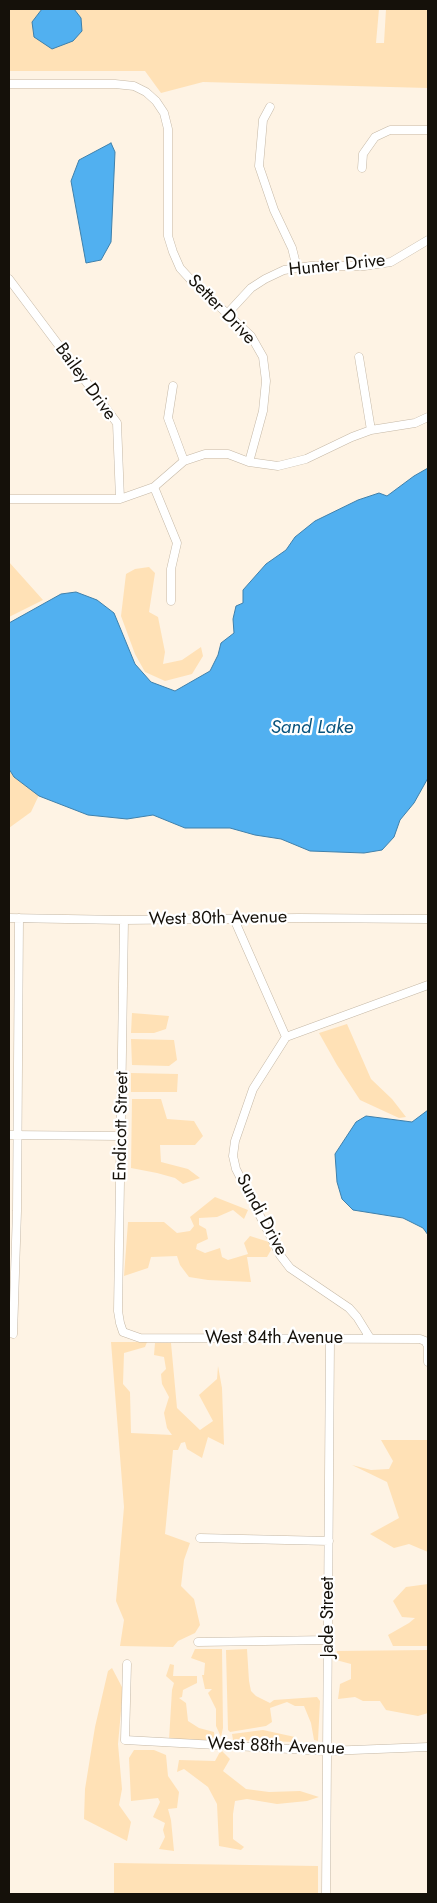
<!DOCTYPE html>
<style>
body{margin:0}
#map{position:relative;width:437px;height:1903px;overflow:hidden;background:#fef3e4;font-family:Jost,sans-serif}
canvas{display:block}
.frame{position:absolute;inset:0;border:10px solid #15110a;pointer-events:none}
</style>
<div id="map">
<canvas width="437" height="1903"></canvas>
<div class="frame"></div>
</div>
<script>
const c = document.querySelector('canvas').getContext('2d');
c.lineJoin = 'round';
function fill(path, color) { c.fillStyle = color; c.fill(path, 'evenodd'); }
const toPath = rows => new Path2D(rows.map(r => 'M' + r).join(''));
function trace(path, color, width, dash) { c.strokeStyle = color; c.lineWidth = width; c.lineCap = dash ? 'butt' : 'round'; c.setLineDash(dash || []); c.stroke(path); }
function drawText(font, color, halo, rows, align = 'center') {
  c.font = font + ' Jost,sans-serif'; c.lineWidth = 4.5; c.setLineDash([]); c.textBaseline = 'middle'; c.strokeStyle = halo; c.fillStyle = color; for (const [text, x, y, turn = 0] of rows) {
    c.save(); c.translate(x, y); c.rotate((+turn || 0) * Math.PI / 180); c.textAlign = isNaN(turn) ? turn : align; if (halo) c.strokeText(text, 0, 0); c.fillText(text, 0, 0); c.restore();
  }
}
fill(toPath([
 [9,9,379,9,376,43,384,43,386,9,428,9,428,88,203,82,161,93,145,71,9,71],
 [9,562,43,600,9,617],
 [149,567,155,573,149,612,158,617,165,652,163,664,182,660,201,647,203,656,192,674,165,681,145,672,135,654,121,616,126,574,135,569],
 [9,769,14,777,39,795,31,812,9,828],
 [132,1013,169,1016,166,1029,154,1033,131,1033],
 [347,1024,371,1079,392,1099,406,1117,399,1118,360,1100,337,1065,319,1033],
 [131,1039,174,1040,177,1060,169,1066,132,1065],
 [131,1073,178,1074,177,1092,131,1092],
 [132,1099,161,1099,167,1119,194,1121,203,1136,195,1145,160,1145,161,1162,188,1169,200,1178,183,1184,175,1178,157,1173,131,1168],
 [215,1197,248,1210,244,1219,233,1210,217,1217,199,1218,199,1225,206,1229,208,1239,197,1244,196,1249,205,1253,220,1248,222,1257,228,1260,248,1254,244,1243,250,1236,269,1242,271,1250,267,1257,247,1257,251,1282,208,1280,189,1277,180,1265,177,1256,151,1257,148,1268,124,1276,128,1222,164,1222,177,1233,190,1231,194,1226,190,1217],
 [111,1342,147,1342,145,1347,124,1353,123,1384,130,1392,131,1433,172,1435,167,1428,164,1413,169,1397,162,1384,161,1374,166,1369,164,1357,154,1355,155,1343,171,1343,177,1408,200,1430,213,1421,199,1395,217,1379,218,1366,222,1388,224,1445,208,1437,202,1458,187,1449,185,1442,181,1443,178,1450,173,1450,165,1534,190,1543,184,1560,181,1586,194,1599,200,1625,195,1633,178,1641,173,1647,120,1646,124,1620,116,1601,124,1507],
 [381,1440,428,1440,428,1552,409,1544,394,1548,370,1534,399,1518,387,1482,352,1465,371,1470,389,1469,393,1461],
 [428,1584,428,1646,393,1646,388,1635,409,1623,415,1618,402,1617,393,1601,406,1587],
 [195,1649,222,1649,223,1728,221,1737,216,1726,216,1709,208,1693,212,1689,205,1689,202,1675,204,1675,205,1663,191,1658],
 [247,1649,249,1681,251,1691,256,1696,270,1703,274,1700,317,1697,320,1701,318,1741,314,1740,311,1723,304,1706,295,1706,287,1702,270,1708,272,1722,266,1726,230,1732,228,1730,226,1650],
 [428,1650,428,1713,418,1716,386,1710,380,1701,363,1701,355,1697,338,1699,340,1684,351,1679,351,1664,336,1660,337,1651],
 [170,1664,174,1665,173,1676,197,1676,197,1683,183,1690,182,1697,179,1698,186,1703,188,1721,199,1728,214,1732,215,1742,169,1740,172,1690,174,1683,166,1676],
 [112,1668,123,1689,118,1744,122,1789,119,1805,131,1822,127,1841,84,1819,85,1789,95,1727,108,1671],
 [263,1730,295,1737,295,1742,233,1740,232,1734],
 [134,1750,154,1750,166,1755,168,1776,179,1792,177,1808,168,1809,171,1820,174,1851,159,1849,165,1837,163,1830,165,1823,153,1817,160,1802,158,1798,131,1801,129,1758],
 [221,1750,230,1759,223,1771,246,1789,269,1792,300,1791,319,1797,307,1801,277,1804,247,1799,235,1801,233,1814,233,1839,244,1847,241,1850,219,1846,217,1804,208,1787,184,1769,177,1772,179,1760,215,1761],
 [114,1863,318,1866,318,1894,114,1894]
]), '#ffe1b6');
const water = toPath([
 [42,9,74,9,81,18,82,31,73,41,52,49,34,37,32,22,42,9],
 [111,143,115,152,111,242,101,260,86,263,71,181,79,160,111,143],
 [428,468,428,778,414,803,400,820,394,837,382,850,364,853,310,851,281,839,255,835,230,828,185,828,153,815,127,819,88,815,39,796,14,777,9,769,9,623,61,594,76,592,97,600,114,613,135,664,151,682,175,691,210,671,218,655,221,643,234,633,233,619,236,606,243,603,243,590,266,564,286,550,295,537,315,521,358,500,379,493,387,496,414,476,428,468],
 [428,1110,428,1235,423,1228,403,1218,353,1210,342,1199,337,1182,335,1154,356,1122,366,1116,412,1122,428,1110]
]);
fill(water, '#51b0f0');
trace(water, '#3f80ab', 1);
const minor = toPath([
 [9,84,115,84,134,86,146,92,156,101,164,113,168,129,168,236,173,252,180,268,190,279,251,336,263,357,266,381,263,411,249,462],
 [270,107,263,120,259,166,274,210,292,248,297,268],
 [362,168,363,154,375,137,390,130,428,130],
 [9,279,117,423,120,499],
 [227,314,251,288,265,279,284,270,311,266,364,266,391,262,428,240],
 [359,357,371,430],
 [173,386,168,418,184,461],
 [154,487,177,543,171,569,171,601],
 [9,499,120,499,154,487,184,461,205,454,228,454,249,462,278,466,306,459,352,437,371,430,415,423,428,417],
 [9,918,124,920,299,918,428,919],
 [234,919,286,1037],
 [124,920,118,1311,120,1323,123,1332,140,1338,420,1339,425,1341,428,1346,428,1362],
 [9,1135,122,1136],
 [13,1334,17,1211,19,918],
 [370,1338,357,1317,349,1308,290,1268,280,1255,236,1169,233,1156,235,1141,253,1089,286,1037,428,985],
 [200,1538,329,1541],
 [198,1642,329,1640],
 [127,1664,125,1740,327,1751,428,1747],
 [326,1894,330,1339]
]);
trace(minor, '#c5b8a6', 9);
trace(minor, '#fff', 8);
drawText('18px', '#15110a', '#fff', [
 ["Hunter Drive",337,266,-6],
 ["Setter Drive",221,310,46],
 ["Bailey Drive",85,382,54],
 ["West 80th Avenue",218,919,-1],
 ["Endicott Street",122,1126,-89],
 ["Sundi Drive",261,1215,62],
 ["West 84th Avenue",274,1339],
 ["Jade Street",329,1617,-90],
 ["West 88th Avenue",276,1747,2]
]);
drawText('italic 19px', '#08537d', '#fff', [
 ["Sand Lake",312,728]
]);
</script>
